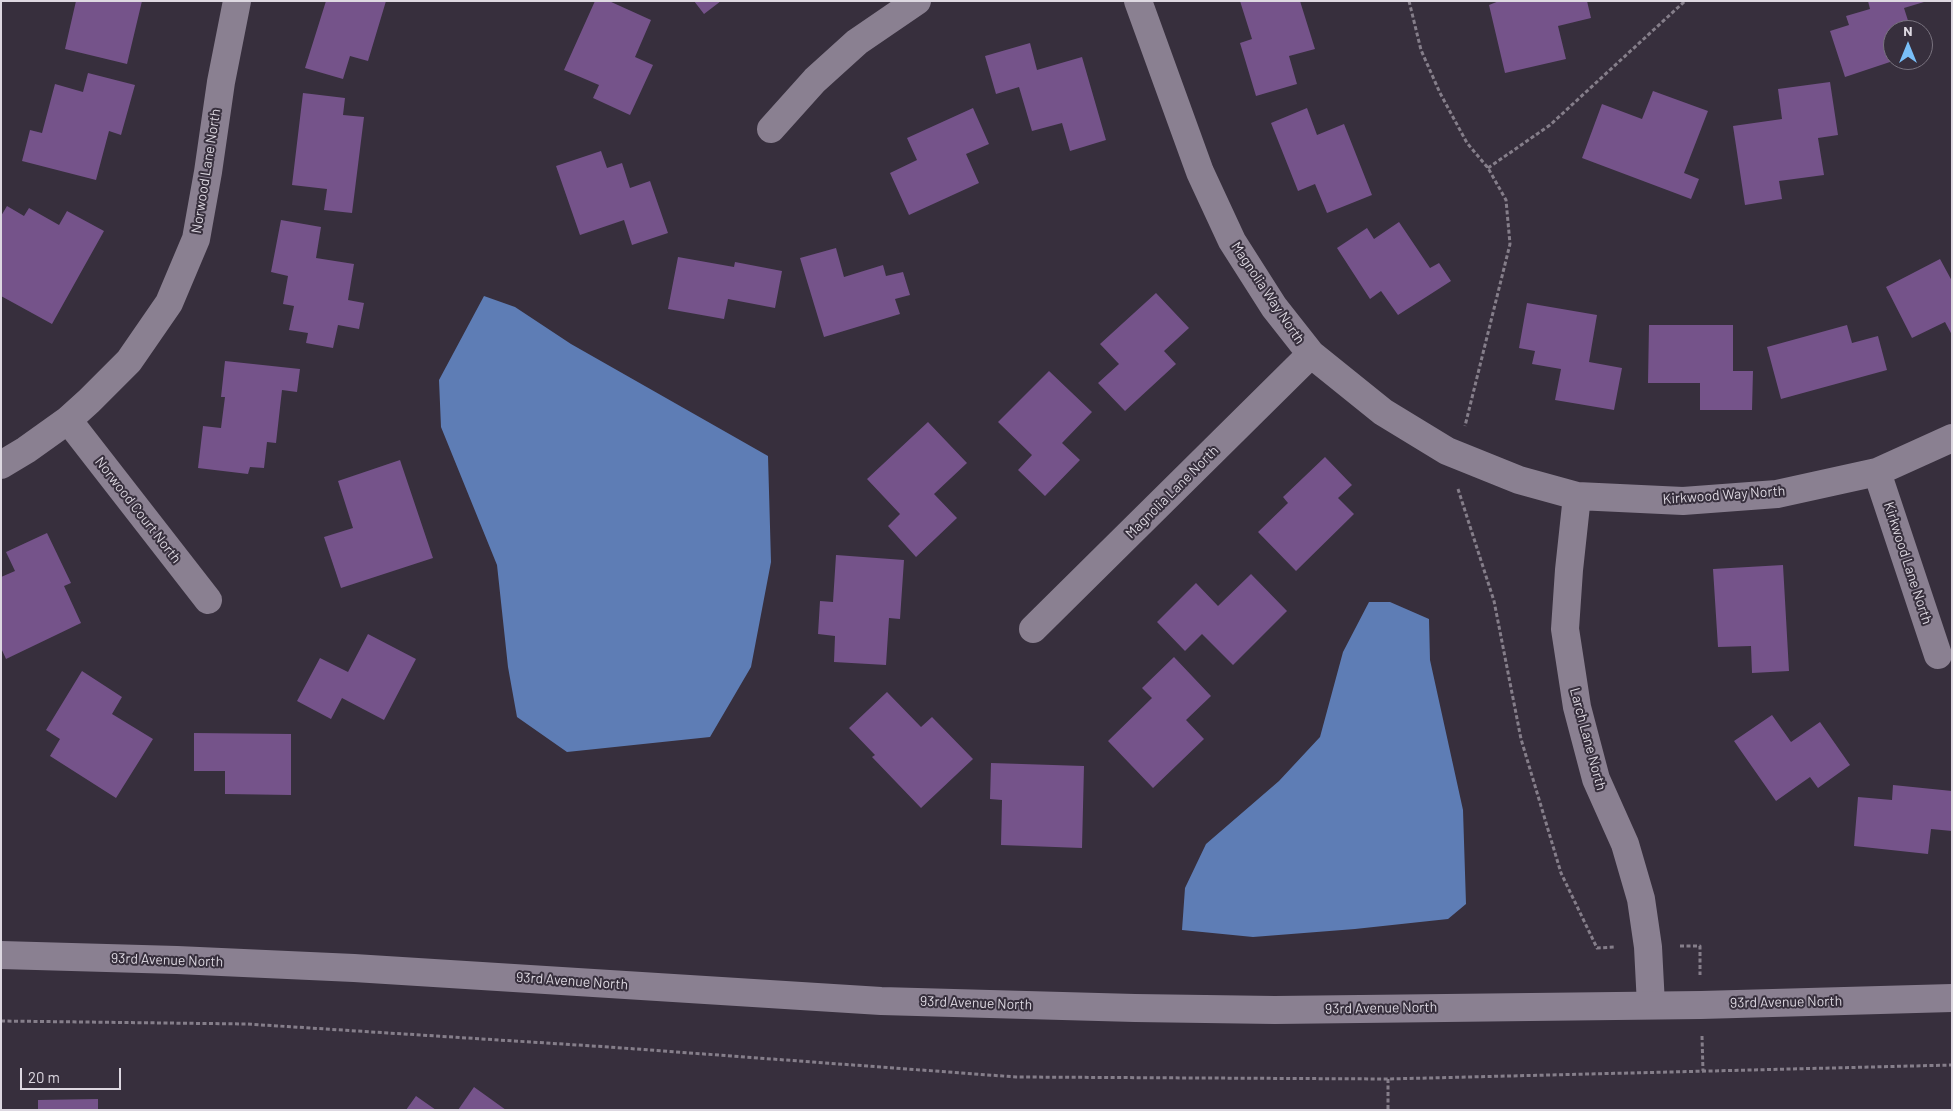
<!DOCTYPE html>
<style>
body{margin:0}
#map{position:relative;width:1953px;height:1111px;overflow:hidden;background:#372f3d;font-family:Barlow,sans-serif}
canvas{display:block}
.frame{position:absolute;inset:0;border:2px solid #ddd8e1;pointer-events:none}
.north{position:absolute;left:1883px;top:20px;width:50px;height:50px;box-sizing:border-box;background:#372f3d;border:1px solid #79737f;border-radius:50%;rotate:0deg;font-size:14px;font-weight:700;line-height:20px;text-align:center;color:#ddd8e1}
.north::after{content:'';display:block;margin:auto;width:18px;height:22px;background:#79bff8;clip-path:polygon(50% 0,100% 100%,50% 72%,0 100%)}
.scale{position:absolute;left:20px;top:1068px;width:101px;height:22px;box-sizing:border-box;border:2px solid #ddd8e1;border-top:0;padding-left:6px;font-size:15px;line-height:18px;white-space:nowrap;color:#ddd8e1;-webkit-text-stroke:4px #372f3d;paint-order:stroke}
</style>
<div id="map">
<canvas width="1953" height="1111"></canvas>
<div class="frame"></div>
<div class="north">N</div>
<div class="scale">20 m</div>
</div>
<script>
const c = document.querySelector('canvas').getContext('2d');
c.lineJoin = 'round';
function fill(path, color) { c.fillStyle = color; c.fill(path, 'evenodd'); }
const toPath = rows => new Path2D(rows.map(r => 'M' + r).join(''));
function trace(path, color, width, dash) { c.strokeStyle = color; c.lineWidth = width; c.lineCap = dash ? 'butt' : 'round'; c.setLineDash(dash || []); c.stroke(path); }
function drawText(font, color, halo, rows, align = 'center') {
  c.font = font + ' Barlow,sans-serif'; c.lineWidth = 4; c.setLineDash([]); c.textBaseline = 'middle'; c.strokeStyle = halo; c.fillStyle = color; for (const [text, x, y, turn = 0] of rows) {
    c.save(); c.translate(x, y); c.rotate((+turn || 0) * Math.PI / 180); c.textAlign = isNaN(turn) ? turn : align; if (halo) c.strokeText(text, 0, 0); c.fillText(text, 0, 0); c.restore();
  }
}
fill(toPath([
 [484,296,515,307,571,344,768,456,771,562,751,667,710,737,567,752,517,717,508,667,497,565,441,427,439,380],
 [1369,602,1390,602,1429,619,1430,660,1463,810,1466,904,1448,919,1355,929,1253,937,1182,930,1185,888,1206,844,1279,781,1320,737,1343,652]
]), '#5e7db5');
fill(toPath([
 [76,1,142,1,127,64,65,49],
 [326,1,386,1,368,61,350,56,343,79,305,68],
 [595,1,609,1,651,20,635,57,653,65,630,115,593,98,599,85,564,70],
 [694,1,721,1,704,14],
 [1240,1,1300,1,1315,49,1289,56,1297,84,1256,96,1240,43,1252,39],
 [1499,1,1587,1,1591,18,1558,26,1566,59,1505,73,1489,5],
 [1868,1,1924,2,1904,8,1911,30,1893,30,1893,61,1845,77,1830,31,1849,25,1846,16,1870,9],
 [1030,43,1037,70,1082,57,1106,140,1070,151,1062,123,1032,131,1019,87,996,94,985,56],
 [88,73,135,85,121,135,109,131,96,180,22,161,30,130,42,133,55,84,83,92],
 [1830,82,1838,135,1818,138,1824,175,1779,181,1782,199,1745,205,1733,126,1782,119,1778,89],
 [1653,91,1708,111,1684,173,1699,179,1691,199,1582,158,1602,104,1642,119],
 [303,93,345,98,343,115,364,117,352,213,324,210,327,189,292,185],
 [973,108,989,144,966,154,979,183,909,215,890,173,917,160,907,138],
 [1307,108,1317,135,1344,124,1372,195,1327,213,1315,184,1298,191,1271,123],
 [601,151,607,168,622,163,630,188,650,181,668,233,632,245,624,220,580,235,556,166],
 [7,206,24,216,29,208,59,225,67,211,104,231,52,324,1,296,1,216],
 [281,220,321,227,316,258,354,264,348,300,364,303,359,329,338,325,333,348,306,343,308,333,289,330,294,306,283,304,288,276,271,272],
 [1399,222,1430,268,1439,263,1451,281,1398,315,1381,291,1370,299,1337,248,1367,228,1374,239],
 [836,248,844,277,883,265,886,276,903,272,910,295,895,299,900,314,824,337,800,258],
 [678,257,734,267,735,262,782,271,775,308,728,299,724,319,668,309],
 [1940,259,1952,281,1952,335,1945,322,1912,338,1886,287],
 [1156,293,1189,328,1164,351,1176,364,1125,411,1098,383,1119,364,1100,344],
 [1527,303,1597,315,1589,362,1622,368,1614,410,1555,400,1561,369,1532,364,1535,351,1519,348],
 [1649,325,1733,325,1733,371,1753,371,1752,410,1700,410,1700,383,1648,383],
 [1847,325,1852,343,1878,336,1887,370,1781,399,1767,347],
 [225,361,300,369,297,392,282,390,276,443,267,442,264,468,250,467,248,474,198,468,203,426,221,428,225,397,221,397],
 [1049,371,1092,412,1062,443,1080,460,1045,496,1018,470,1032,455,998,422],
 [928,422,967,463,934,494,957,518,916,557,888,526,900,514,867,479],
 [1325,457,1352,485,1338,498,1354,514,1296,571,1258,532,1288,503,1283,497],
 [400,460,433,558,341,588,324,537,353,528,338,481],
 [47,533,71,583,64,586,81,623,6,659,1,648,1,577,15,571,6,552],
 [836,555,904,560,900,619,889,618,886,665,834,662,835,636,818,634,820,601,833,602],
 [1783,565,1789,671,1752,673,1751,646,1718,647,1713,569],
 [1251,574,1287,611,1233,665,1202,634,1185,651,1157,622,1196,583,1218,606],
 [368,634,416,659,384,720,342,698,331,719,297,701,320,658,348,672],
 [1174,657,1211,696,1186,720,1204,739,1153,788,1108,741,1152,698,1142,688],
 [82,671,122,697,112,714,153,739,116,798,50,756,60,739,46,730],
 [887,692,921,727,932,717,973,759,921,808,872,757,875,755,849,728],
 [1772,715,1791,742,1820,722,1850,765,1818,788,1810,777,1776,801,1734,741],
 [194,733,291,734,291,795,225,794,225,771,194,771],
 [991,763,1084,766,1082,848,1001,845,1002,800,990,799],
 [1893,785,1952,791,1952,831,1931,829,1928,854,1854,846,1858,797,1892,800],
 [474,1087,506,1110,458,1110],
 [416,1096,436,1110,406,1110],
 [98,1099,98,1110,38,1110,38,1100]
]), '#75538a');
trace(toPath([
 [1409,1,1421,50,1440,93,1467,143,1488,168,1506,200,1510,244,1465,426],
 [1488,168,1550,125,1685,1],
 [1458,489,1494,601,1521,739,1561,873,1597,948,1616,947],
 [1680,946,1700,946,1700,975],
 [1,1021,247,1024,609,1047,1016,1077,1388,1079,1952,1065],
 [1702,1036,1703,1071],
 [1388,1079,1388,1110]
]), '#857e8a', 3, [4, 2.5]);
trace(toPath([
 [1138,1,1200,172,1232,241,1274,307,1311,354,1383,412,1447,451,1519,480,1577,496,1683,501,1777,494,1877,472,1952,438],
 [771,129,815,80,857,42,917,1],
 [68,420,208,600],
 [1,465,26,450,68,420,89,401,129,361,169,303,196,239,208,172,221,82,237,1],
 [1877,472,1938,655],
 [1577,496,1569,570,1565,629,1577,707,1596,779,1625,844,1641,899,1648,947,1651,1005],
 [1033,629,1311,354]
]), '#8a8091', 28);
trace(toPath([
 [1,955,177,960,354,968,881,1001,1135,1008,1275,1010,1701,1005,1952,998]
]), '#8a8091', 28);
drawText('14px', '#ddd8e1', '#372f3d', [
 ["Norwood Lane North",206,171,-81],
 ["Magnolia Way North",1268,293,56],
 ["Magnolia Lane North",1172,492,-45],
 ["Kirkwood Way North",1724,495,-4],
 ["Norwood Court North",138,510,52],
 ["Kirkwood Lane North",1908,563,72],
 ["Larch Lane North",1588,739,75],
 ["93rd Avenue North",167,960,2],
 ["93rd Avenue North",572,981,4],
 ["93rd Avenue North",1786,1002,-1],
 ["93rd Avenue North",976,1003,2],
 ["93rd Avenue North",1381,1008,-1]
]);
</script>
